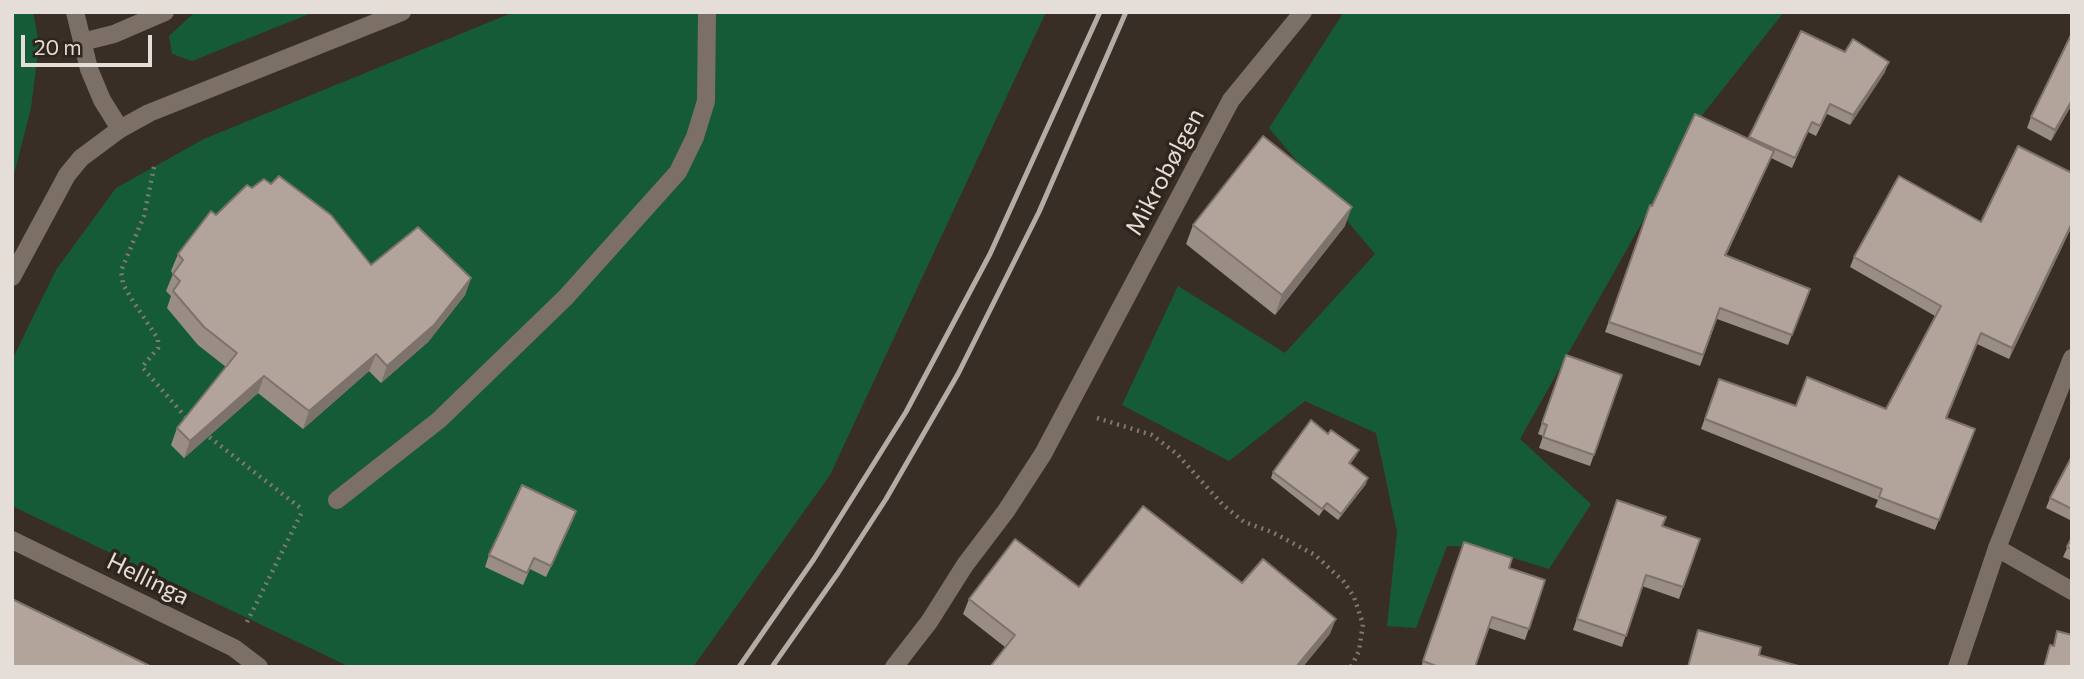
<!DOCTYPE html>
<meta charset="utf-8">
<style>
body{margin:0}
#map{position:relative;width:2084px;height:679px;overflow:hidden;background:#392e26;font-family:Commissioner,sans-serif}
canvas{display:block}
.frame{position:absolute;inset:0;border:14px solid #e4ddd8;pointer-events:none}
.scale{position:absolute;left:21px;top:35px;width:131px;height:32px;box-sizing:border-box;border:4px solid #e4ddd8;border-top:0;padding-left:9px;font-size:21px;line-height:24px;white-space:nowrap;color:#e4ddd8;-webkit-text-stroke:5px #2f251d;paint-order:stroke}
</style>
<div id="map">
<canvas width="2084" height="679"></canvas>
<div class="frame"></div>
<div class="scale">20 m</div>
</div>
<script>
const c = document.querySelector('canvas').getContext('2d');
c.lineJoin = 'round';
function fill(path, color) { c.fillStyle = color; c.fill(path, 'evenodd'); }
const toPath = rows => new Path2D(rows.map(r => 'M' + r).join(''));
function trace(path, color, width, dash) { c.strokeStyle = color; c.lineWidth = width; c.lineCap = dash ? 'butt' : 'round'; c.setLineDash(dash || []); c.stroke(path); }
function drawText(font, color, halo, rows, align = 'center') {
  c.font = font + ' Commissioner,sans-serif'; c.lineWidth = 7; c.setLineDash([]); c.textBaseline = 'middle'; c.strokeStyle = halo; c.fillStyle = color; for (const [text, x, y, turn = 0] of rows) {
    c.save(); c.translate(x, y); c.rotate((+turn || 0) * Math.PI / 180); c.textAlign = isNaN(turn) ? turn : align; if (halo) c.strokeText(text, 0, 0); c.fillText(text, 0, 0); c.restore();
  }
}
fill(toPath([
 [12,12,33,12,39,43,31,108,12,182],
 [195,12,314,12,192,61,172,54,169,36],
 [514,12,1046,12,830,475,693,667,350,667,12,506,12,360,56,270,116,188,204,139],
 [1344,12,1784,12,1703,114,1520,439,1591,504,1549,569,1478,547,1447,546,1416,628,1387,626,1397,532,1376,433,1305,401,1229,461,1122,405,1178,286,1285,353,1375,254,1269,128]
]), '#165b38');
trace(toPath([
 [154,167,144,216,121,271,123,284,131,298,158,339,158,348,142,367,189,421],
 [1097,418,1152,435,1177,454,1223,505,1244,522,1272,532,1315,555,1344,582,1354,597,1363,624,1359,651,1351,667],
 [204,433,303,510],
 [247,622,303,510]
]), '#817871', 4.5, [2, 5]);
trace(toPath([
 [82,42,114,34,165,12],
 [337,500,439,420,566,297,678,172,695,137,706,101,707,12],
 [1997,548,2072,591],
 [894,667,929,622,965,565,1006,511,1043,454,1231,100,1303,12]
]), '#7c7066', 18);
trace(toPath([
 [75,12,89,69,102,100,120,129],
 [12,540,234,648,259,667],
 [1957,667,1997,548,2072,358]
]), '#7c7066', 18);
trace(toPath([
 [12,277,67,175,81,158,120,129,149,113,402,12]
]), '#7c7066', 18);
trace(toPath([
 [739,667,814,559,906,412,990,254,1100,12],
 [772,667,838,573,886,499,958,374,1039,212,1126,12]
]), '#b4aca6', 5);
fill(toPath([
 [1801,31,1885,72,1850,125,1827,114,1816,136,1808,132,1792,168,1771,158,1726,256,1810,289,1788,345,1717,319,1700,366,1605,332,1650,205,1652,206,1749,139],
 [2072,33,2072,107,2071,106,2051,141,2027,128,2031,117],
 [2072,173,2072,226,2009,359,1977,344,1947,418,1975,429,1935,530,1875,507,1878,500,1701,429,1719,379,1796,406,1886,409,1935,316,1850,267,1854,257,1981,222],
 [216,215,371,265,471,278,465,295,428,342,381,383,369,371,303,429,258,393,184,458,171,445,177,428,226,367,198,345,167,308,171,296,166,291,173,274,171,271,178,254],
 [1193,225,1345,226,1275,315,1186,244],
 [1566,355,1622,375,1590,466,1539,448,1543,436,1538,434],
 [1356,456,1350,464,1366,484,1338,520,1324,509,1319,516,1271,478,1273,472],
 [2072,459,2072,521,2046,508,2050,498],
 [1617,500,1662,526,1700,539,1679,599,1642,586,1622,647,1573,630],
 [576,511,572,522,546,577,530,569,523,585,485,567,489,555],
 [2072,537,2072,561,2063,557],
 [1464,542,1509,568,1545,580,1525,640,1489,628,1475,667,1421,667],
 [1242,583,1330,634,1005,647,963,614,969,599,1079,587]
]), '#998d85');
fill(toPath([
 [1889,62,1885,72,1850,125,1853,115],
 [2072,100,2071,106,2051,141,2055,130],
 [1774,151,1770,161,1721,266,1725,255],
 [1352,207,1345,226,1275,315,1282,295],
 [2072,223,2072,226,2009,359,2012,348],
 [471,278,465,295,428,342,381,383,387,366],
 [376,354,369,371,303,429,309,411],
 [264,376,258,393,184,458,190,441],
 [1359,450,1356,456,1347,469,1349,463],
 [1368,478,1366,484,1338,520,1341,514],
 [576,511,572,522,546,577],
 [1336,619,1330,634,1303,667,1296,667]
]), '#7d736c');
const building = toPath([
 [1801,31,1845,52,1853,39,1889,62,1853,115,1830,104,1820,126,1812,122,1795,158,1749,137,1801,31],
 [2072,33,2072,100,2055,130,2031,117,2072,33],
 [1695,114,1774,151,1725,255,1810,289,1792,335,1720,308,1703,355,1609,322,1650,205,1652,206,1695,114],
 [1263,136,1352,207,1282,295,1193,225,1263,136],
 [2018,146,2072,173,2072,223,2012,348,1981,333,1946,418,1975,429,1939,520,1879,497,1882,489,1705,419,1719,379,1796,406,1807,377,1886,409,1941,306,1854,257,1899,176,1981,222,2018,146],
 [279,176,331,215,371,265,418,227,471,278,434,325,387,366,376,354,309,411,264,376,190,441,177,428,237,353,204,327,173,291,180,281,173,274,183,260,178,254,211,211,216,215,247,185,252,188,264,179,271,184,279,176],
 [1566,355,1622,375,1594,455,1543,437,1547,425,1542,423,1566,355],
 [1311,420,1328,434,1331,430,1359,450,1349,463,1368,478,1341,514,1327,503,1322,509,1273,472,1311,420],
 [2071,458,2072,459,2072,509,2050,498,2071,458],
 [522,485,576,511,551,566,534,558,527,573,489,555,522,485],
 [1617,500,1666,517,1662,526,1700,539,1683,587,1646,575,1626,636,1577,619,1617,500],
 [1143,506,1242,583,1263,559,1336,619,1296,667,990,667,1015,635,969,599,1015,539,1079,587,1143,506],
 [2072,537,2072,549,2067,547,2072,537],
 [1464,542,1512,558,1509,568,1545,580,1529,629,1492,617,1475,667,1439,667,1423,661,1464,542],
 [12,599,152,667,12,667,12,599],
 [1698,630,1761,647,1759,655,1802,667,1688,667,1698,630],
 [2057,631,2072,635,2072,667,2044,667,2050,645,2054,646,2057,631]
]);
fill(building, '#b2a49b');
trace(building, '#7d736c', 2);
drawText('24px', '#e4ddd8', '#2f251d', [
 ["Mikrobølgen",1165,172,-62],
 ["Hellinga",148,579,26]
]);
</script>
